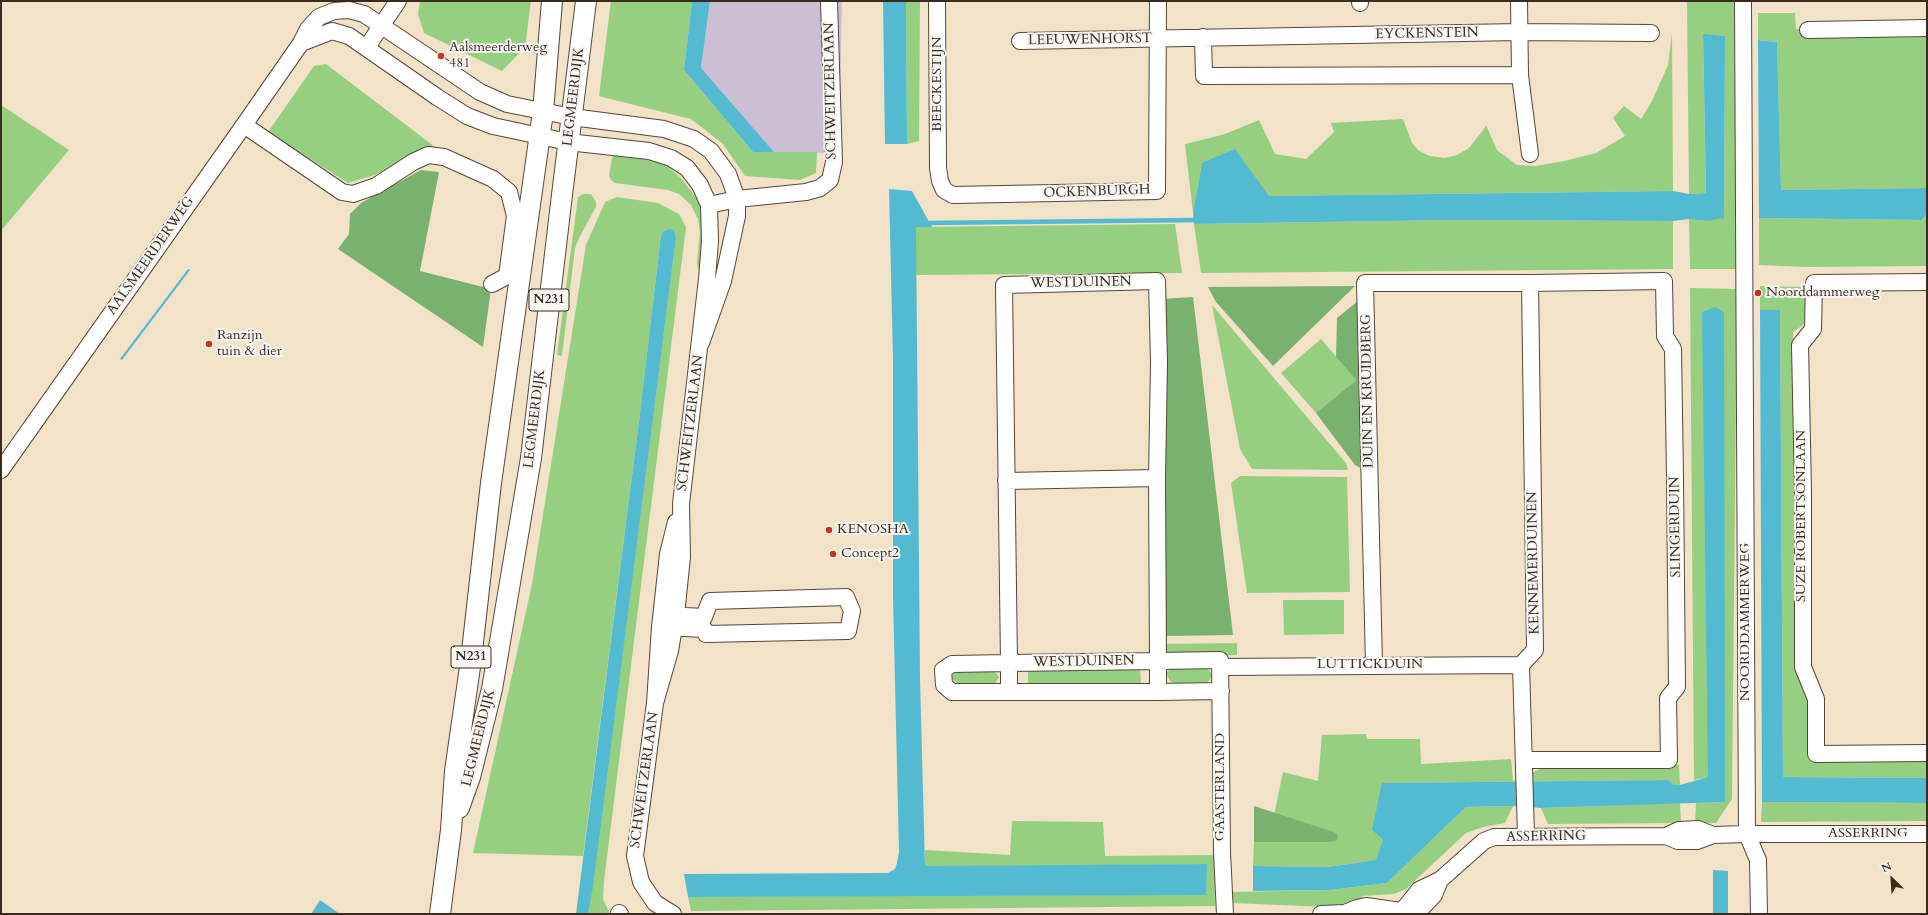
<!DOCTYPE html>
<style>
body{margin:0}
#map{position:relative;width:1928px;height:915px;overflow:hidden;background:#f2e2c8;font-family:Cardo,serif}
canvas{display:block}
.frame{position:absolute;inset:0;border:2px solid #3b2a1e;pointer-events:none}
.north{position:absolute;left:1872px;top:859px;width:40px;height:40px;-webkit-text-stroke:3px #f6f6f2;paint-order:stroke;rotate:335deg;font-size:11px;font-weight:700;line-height:16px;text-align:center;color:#3b2a1e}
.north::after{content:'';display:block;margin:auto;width:14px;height:18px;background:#3b2a1e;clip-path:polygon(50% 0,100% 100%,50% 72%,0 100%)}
</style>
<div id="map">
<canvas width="1928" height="915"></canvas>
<div class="frame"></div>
<div class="north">N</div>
</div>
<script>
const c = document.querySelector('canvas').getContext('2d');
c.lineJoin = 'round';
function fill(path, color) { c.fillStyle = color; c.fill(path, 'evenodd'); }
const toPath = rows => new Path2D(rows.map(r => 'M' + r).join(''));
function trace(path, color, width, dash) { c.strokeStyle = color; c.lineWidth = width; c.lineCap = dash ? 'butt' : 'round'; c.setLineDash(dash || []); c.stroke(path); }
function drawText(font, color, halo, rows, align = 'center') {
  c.font = font + ' Cardo,serif'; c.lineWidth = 4; c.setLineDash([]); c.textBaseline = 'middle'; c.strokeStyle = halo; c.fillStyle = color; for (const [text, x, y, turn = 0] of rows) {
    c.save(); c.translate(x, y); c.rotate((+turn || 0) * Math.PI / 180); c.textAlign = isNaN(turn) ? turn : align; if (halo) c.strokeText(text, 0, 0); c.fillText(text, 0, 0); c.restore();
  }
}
fill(toPath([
 [710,1,842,1,839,153,774,152,717,90,701,68]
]), '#ccbfd4');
fill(toPath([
 [420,1,531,1,525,47,502,71,424,33,418,14],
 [611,1,692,1,684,70,753,152,817,152,816,173,800,180,745,176,723,144,691,119,599,96],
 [906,1,920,1,919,141,907,144],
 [1687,1,1734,1,1737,269,1690,269,1689,219,1707,221,1724,217,1725,36,1703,35,1706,193,1689,194],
 [1758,13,1795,13,1796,29,1927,28,1927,188,1781,190,1777,42,1758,40],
 [1672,33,1673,191,1269,196,1202,163,1193,212,1185,144,1225,134,1259,120,1275,154,1306,159,1334,132,1331,123,1403,119,1412,143,1419,151,1430,156,1445,158,1457,155,1469,148,1484,129,1486,125,1497,150,1517,165,1536,166,1564,161,1596,153,1625,136,1613,118,1624,106,1641,119,1652,101,1668,65],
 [326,64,435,147,417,152,375,175,348,183,268,132,314,66],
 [1,105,69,150,1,231],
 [643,154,667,166,681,178,698,200,704,215,701,270,698,268,697,263,700,231,698,219,691,205,679,194,668,190,615,183,611,180,609,176,612,158,614,155],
 [583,194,591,194,596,202,596,207,579,238,575,248,562,356,557,355,578,197],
 [617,197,658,203,679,214,686,227,604,881,603,899,610,914,588,914,676,238,660,244,639,421,583,856,473,853,532,584,586,245,605,202],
 [1927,213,1927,266,1806,267,1759,265,1759,218,1922,220],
 [1452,220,1673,221,1673,269,1201,273,1194,224],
 [1175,224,1182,273,916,275,916,227],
 [1760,286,1806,287,1806,323,1793,332,1798,659,1799,679,1808,688,1814,757,1927,756,1927,778,1783,777,1780,310,1760,310],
 [1690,288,1737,289,1732,799,1716,823,1695,823,1696,803,1725,802,1708,777,1694,780],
 [1212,305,1346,463,1348,470,1252,469,1240,449],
 [1321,339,1356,380,1316,413,1281,373],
 [1240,476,1347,477,1350,592,1247,593,1231,483],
 [1283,600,1344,600,1344,634,1284,635],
 [1237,643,1237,655,1162,656,1161,644],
 [1140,666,1141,684,1028,685,1028,667],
 [1201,666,1210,671,1212,676,1208,682,1204,684,1176,684,1171,682,1166,674,1171,667],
 [992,668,999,677,995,684,960,686,951,678,954,671],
 [1366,734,1367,739,1420,739,1421,764,1511,759,1513,781,1547,766,1679,765,1680,785,1674,785,1668,780,1382,783,1383,839,1377,860,1328,867,1253,866,1254,842,1328,842,1311,826,1274,815,1283,772,1318,781,1322,735],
 [1762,802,1927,803,1927,821,1761,822],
 [1680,803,1681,823,1548,824,1541,808],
 [1513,806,1505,823,1483,827,1466,833,1406,889,1394,894,1362,896,1362,902,1328,907,1232,903,1232,892,1329,890,1387,883,1466,807],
 [1012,821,1103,822,1105,856,1214,855,1215,906,691,911,688,897,1206,894,1206,864,925,867,925,850,1010,855]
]), '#97cf81');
fill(toPath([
 [421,170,439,172,420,271,491,289,483,347,338,249,349,234,350,214,361,203],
 [1355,286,1273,366,1216,302,1208,287],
 [1193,297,1233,635,1166,636,1161,299],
 [1358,301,1364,470,1355,465,1316,413,1356,380,1336,357,1337,318],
 [1254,806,1334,832,1337,834,1338,838,1335,841,1328,842,1254,842]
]), '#79b26f');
fill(toPath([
 [692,1,710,1,701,68,774,152,753,152,684,70],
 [883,1,906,1,907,144,885,144],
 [1703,34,1725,36,1724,218,1707,221,1689,219,1673,221,1452,220,1194,224,1193,212,1202,163,1235,149,1269,196,1673,191,1689,194,1706,193],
 [1758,40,1777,42,1781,190,1927,188,1927,213,1922,220,1759,218],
 [889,189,912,191,932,227,916,227,920,679,925,866,1207,864,1206,895,688,897,684,874,888,873,895,869,897,863,899,852,893,597,893,359],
 [669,229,674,230,676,238,593,886,588,914,576,914,639,421,660,244,662,233],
 [188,269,190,270,122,360,120,359],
 [1715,307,1724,312,1725,802,1541,808,1513,806,1466,807,1387,883,1329,890,1253,891,1253,866,1328,867,1376,860,1383,839,1372,830,1382,783,1668,780,1674,785,1680,785,1708,777,1702,312],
 [1760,310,1780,310,1783,777,1927,778,1927,803,1762,802],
 [1713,870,1728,871,1728,914,1713,914],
 [320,900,340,914,311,914]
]), '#54bad2');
trace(toPath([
 [924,223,1198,220]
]), '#54bad2', 4.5);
const minor = toPath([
 [937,1,938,168,940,181,944,190,953,195,1157,191,1158,1],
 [1360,1,1360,3],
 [1519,1,1520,75,1530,154],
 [1743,1,1747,834,1758,860,1759,914],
 [1808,30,1927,28],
 [1203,37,1204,76,1520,75],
 [1020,41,1519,32,1651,33],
 [301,43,332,31,349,36,437,97,467,116,493,126,568,142,649,151,671,158,687,168,700,185,709,205,710,241,707,279,681,504,682,557,676,615,670,651,655,703],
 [367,47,398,1],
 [244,125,342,192,353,194,376,186,413,162,428,155,444,157,493,179,509,192,515,216,507,276,492,284],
 [709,205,737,199,806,192,820,188,830,180,834,162,829,1],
 [1157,281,1159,362,1157,478,1158,661,1009,663,1004,285,1157,281],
 [1927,282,1814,283,1813,329,1800,345,1803,492,1803,667,1816,699,1816,754,1927,753],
 [1,470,244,125,301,43,308,29,319,17,334,11,349,10,364,14,480,92,507,104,572,117,664,129,694,139,711,151,728,174,737,199,737,216,723,281,701,343],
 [1006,481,1157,478],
 [664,627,704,629,706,634,848,631,852,611,846,597,710,601,704,617,666,615],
 [1374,665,1365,283,1530,283,1664,281,1665,336,1673,349,1675,477,1677,687,1668,698,1669,760,1524,760],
 [1220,667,1521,665],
 [1009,692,1009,663,952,664,943,670,944,685,952,692,1158,692,1221,691],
 [1158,692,1158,661,1220,660,1222,852,1225,914],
 [1526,836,1521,665,1535,650,1530,283],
 [1666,836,1678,841,1697,841,1713,835,1747,834,1927,834],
 [619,913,620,914],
 [673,914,655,903,641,882,635,856,655,703,660,627,668,554,676,522],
 [1321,914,1345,913,1357,908,1366,906,1401,911,1403,914],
 [1400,914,1419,890,1440,880,1484,841,1494,837,1666,836,1679,830,1698,829,1713,835],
 [1416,914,1434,895,1440,880]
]);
const major = toPath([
 [459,808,470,777,492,689,531,458,561,203,586,1],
 [440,914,451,830,455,771,471,660,491,483,543,112,552,1]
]);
trace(minor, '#564638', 18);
trace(major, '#564638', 22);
trace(minor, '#fff', 16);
trace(major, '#fff', 20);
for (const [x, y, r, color] of [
 [441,56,4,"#c8321e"],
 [1758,293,4,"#c8321e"],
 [209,344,4,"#c8321e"],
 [829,530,4,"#c8321e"],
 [833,554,4,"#c8321e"]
]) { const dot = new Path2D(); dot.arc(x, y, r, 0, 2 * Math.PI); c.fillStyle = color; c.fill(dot); trace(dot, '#f6f6f2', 1.5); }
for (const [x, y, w] of [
 [549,300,40],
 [471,657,40]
]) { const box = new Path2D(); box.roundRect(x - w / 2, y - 11, w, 22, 3); c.fillStyle = '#f6f6f2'; c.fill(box); trace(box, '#3b2a1e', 1); }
drawText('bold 13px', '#3b2a1e', null, [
 ["N231",549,300],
 ["N231",471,657]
]);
drawText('14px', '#3b2a1e', '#f6f6f2', [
 ["EYCKENSTEIN",1427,34,-1],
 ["LEEUWENHORST",1090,40,-1],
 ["BEECKESTIJN",938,84,-90],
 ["SCHWEITZERLAAN",831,91,-91],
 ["LEGMEERDIJK",574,97,-83],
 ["OCKENBURGH",1097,192,-2],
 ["AALSMEERDERWEG",151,256,-55],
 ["WESTDUINEN",1081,283,-1],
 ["DUIN EN KRUIDBERG",1368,391,-91],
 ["LEGMEERDIJK",535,419,-83],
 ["SCHWEITZERLAAN",691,423,-83],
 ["SUZE ROBERTSONLAAN",1802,516,-90],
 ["SLINGERDUIN",1676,527,-91],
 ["KENNEMERDUINEN",1534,563,-91],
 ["NOORDDAMMERWEG",1746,622,-90],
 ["WESTDUINEN",1084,662,-1],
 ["LUTTICKDUIN",1370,665],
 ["LEGMEERDIJK",479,738,-76],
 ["SCHWEITZERLAAN",645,780,-82],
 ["GAASTERLAND",1221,787,-90],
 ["ASSERRING",1868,834],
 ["ASSERRING",1546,837,-1]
]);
drawText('14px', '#3b2a1e', '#f6f6f2', [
 ["Aalsmeerderweg",449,48],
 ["481",449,64],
 ["Noorddammerweg",1766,293],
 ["Ranzijn",217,336],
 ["tuin & dier",217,352],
 ["KENOSHA",837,530],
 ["Concept2",841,554]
], 'left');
</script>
